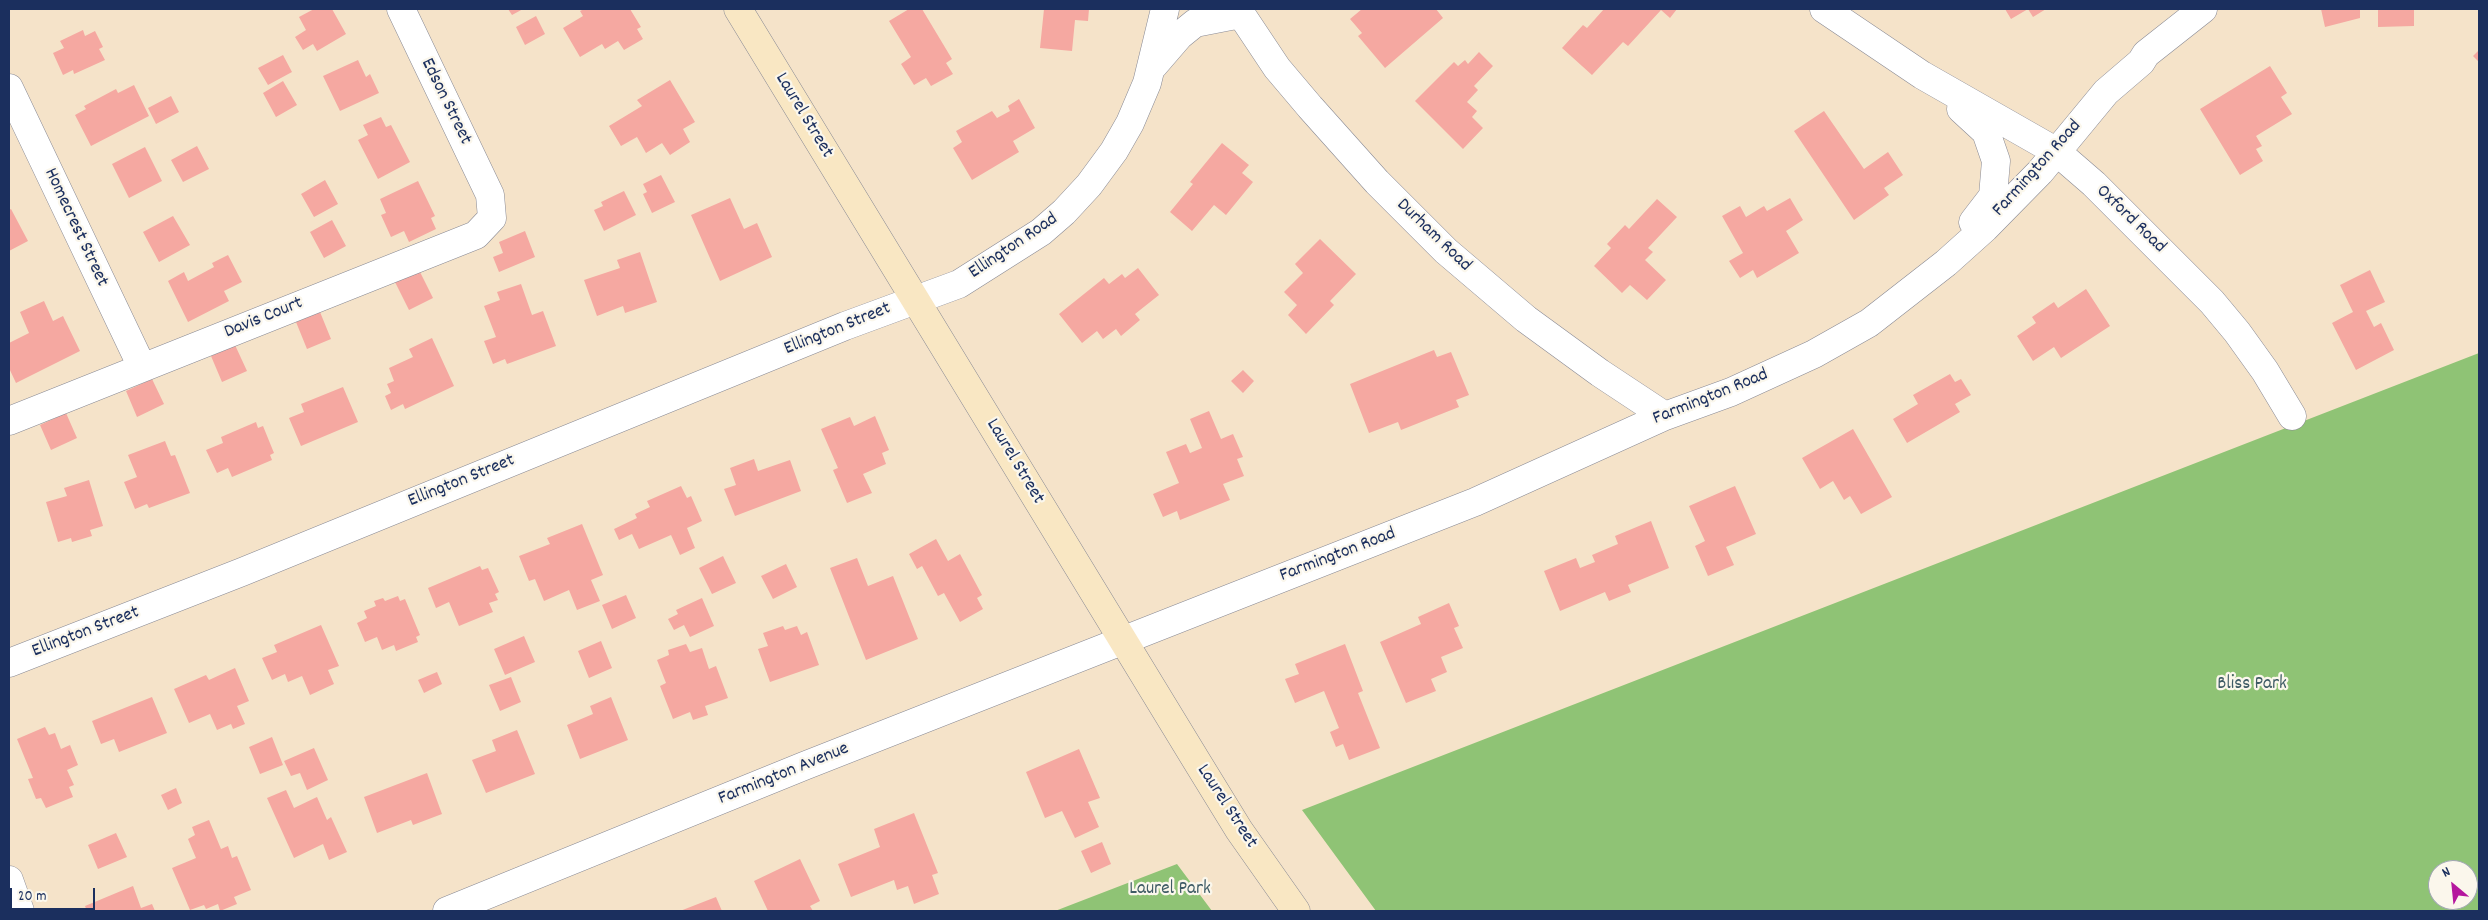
<!DOCTYPE html>
<style>
body{margin:0}
#map{position:relative;width:2488px;height:920px;overflow:hidden;background:#f5e3c9;font-family:Dekko,sans-serif}
canvas{display:block}
.frame{position:absolute;inset:0;border:10px solid #1b2f5e;pointer-events:none}
.north{position:absolute;left:2428px;top:860px;width:50px;height:50px;box-sizing:border-box;background:#fbf7ec;border:1px solid #a1a7b3;border-radius:50%;rotate:332deg;font-size:14px;font-weight:700;line-height:20px;text-align:center;color:#1b2f5e}
.north::after{content:'';display:block;margin:auto;width:18px;height:22px;background:#b5179e;clip-path:polygon(50% 0,100% 100%,50% 72%,0 100%)}
.scale{position:absolute;left:10px;top:888px;width:85px;height:22px;box-sizing:border-box;border:2px solid #1b2f5e;border-top:0;padding-left:6px;font-size:15px;line-height:18px;white-space:nowrap;color:#1b2f5e;-webkit-text-stroke:4px #fbf7ec;paint-order:stroke}
</style>
<div id="map">
<canvas width="2488" height="920"></canvas>
<div class="frame"></div>
<div class="north">N</div>
<div class="scale">20 m</div>
</div>
<script>
const c = document.querySelector('canvas').getContext('2d');
c.lineJoin = 'round';
function fill(path, color) { c.fillStyle = color; c.fill(path, 'evenodd'); }
const toPath = rows => new Path2D(rows.map(r => 'M' + r).join(''));
function trace(path, color, width, dash) { c.strokeStyle = color; c.lineWidth = width; c.lineCap = dash ? 'butt' : 'round'; c.setLineDash(dash || []); c.stroke(path); }
function drawText(font, color, halo, rows, align = 'center') {
  c.font = font + ' Dekko,sans-serif'; c.lineWidth = 4.5; c.setLineDash([]); c.textBaseline = 'middle'; c.strokeStyle = halo; c.fillStyle = color; for (const [text, x, y, turn = 0] of rows) {
    c.save(); c.translate(x, y); c.rotate((+turn || 0) * Math.PI / 180); c.textAlign = isNaN(turn) ? turn : align; if (halo) c.strokeText(text, 0, 0); c.fillText(text, 0, 0); c.restore();
  }
}
fill(toPath([
 [2479,353,2479,911,1376,911,1302,810],
 [2438,870,2468,870,2468,900,2438,900],
 [1177,864,1212,911,1055,911]
]), '#8fc375');
fill(toPath([
 [314,9,332,9,346,34,317,51,313,44,303,50,295,37,306,30,299,17],
 [508,9,523,9,512,15],
 [584,9,630,9,641,27,637,29,643,39,624,50,618,41,605,49,602,44,580,57,563,28,583,16,580,11],
 [909,9,922,9,952,59,946,63,953,74,931,86,926,78,914,85,901,64,911,57,889,21],
 [1044,9,1089,9,1088,21,1075,20,1072,51,1040,48],
 [1362,9,1436,9,1443,18,1385,68,1358,36,1362,33,1350,19],
 [1604,9,1677,9,1670,18,1661,10,1628,46,1623,42,1592,75,1562,48,1583,25,1587,28],
 [2005,9,2028,9,2011,19],
 [2028,9,2046,9,2033,17],
 [2321,9,2360,9,2360,18,2325,27],
 [2378,9,2414,9,2414,26,2378,27],
 [536,16,545,34,525,45,516,27],
 [83,30,85,36,95,31,103,47,99,49,105,60,74,74,73,70,63,75,53,53,64,48,60,41],
 [2479,50,2479,62,2473,56],
 [1479,52,1493,66,1474,86,1478,90,1467,102,1477,111,1472,117,1483,128,1463,149,1415,101,1454,62,1458,66,1465,60,1468,64],
 [283,55,292,72,268,85,258,68],
 [358,60,366,77,370,74,379,93,340,111,323,76],
 [2270,66,2287,93,2281,97,2292,114,2256,136,2262,146,2256,149,2263,161,2240,175,2200,109],
 [670,80,695,122,683,129,690,142,670,155,662,143,646,153,637,137,621,146,609,126,642,106,637,100],
 [283,81,297,105,276,117,263,93],
 [134,85,149,116,91,146,75,115,86,109,84,106,116,89,118,93],
 [171,96,179,112,156,124,148,108],
 [1019,99,1035,128,1013,141,1019,152,972,180,953,148,962,142,956,131,992,111,997,118,1010,111,1008,106],
 [1824,111,1864,169,1888,152,1903,175,1884,188,1889,195,1854,220,1794,131],
 [381,117,386,127,391,125,410,162,378,179,358,140,368,135,363,125],
 [1222,143,1249,165,1242,173,1253,182,1226,215,1214,205,1192,231,1170,212,1193,184,1190,182],
 [197,146,209,169,183,182,171,160],
 [145,147,162,181,129,198,112,164],
 [661,175,675,202,652,213,643,194,647,192,643,184],
 [325,180,338,204,314,217,301,194],
 [418,181,435,216,431,218,436,229,409,242,404,231,391,237,381,215,386,213,380,199],
 [624,191,636,215,604,231,594,210,603,206,601,202],
 [730,198,744,229,757,223,772,257,720,281,691,215],
 [1790,198,1803,220,1786,231,1799,253,1757,278,1753,270,1740,278,1729,261,1743,253,1722,216,1740,206,1746,217,1764,206,1767,211],
 [1657,199,1677,217,1648,248,1653,252,1645,260,1666,280,1647,300,1630,285,1622,293,1594,266,1611,248,1607,244,1625,225,1629,229],
 [11,209,28,241,9,251,9,210],
 [173,216,190,245,159,262,143,232],
 [332,220,346,246,324,258,310,232],
 [525,231,535,257,499,272,493,257,503,253,499,242],
 [1320,239,1356,274,1330,301,1334,305,1306,334,1288,315,1297,305,1284,292,1303,273,1295,264],
 [640,252,657,302,625,313,623,306,597,316,584,280,620,268,617,260],
 [228,255,242,282,224,291,229,301,188,322,168,281,184,272,188,281,214,267,212,263],
 [1138,268,1159,295,1135,314,1140,320,1121,336,1116,329,1103,339,1097,331,1082,343,1059,314,1104,278,1109,284,1122,274,1125,278],
 [419,270,433,298,409,310,395,282],
 [2370,270,2385,302,2366,311,2374,327,2381,323,2394,350,2356,370,2332,323,2353,312,2340,285],
 [521,284,532,315,543,311,556,346,507,364,505,359,493,364,484,341,496,337,484,306,500,300,497,292],
 [2086,289,2110,326,2061,358,2054,347,2033,361,2017,336,2036,323,2032,317,2054,302,2058,308],
 [44,301,53,321,63,316,80,351,16,383,9,368,9,343,29,333,20,312],
 [320,312,331,339,307,349,296,322],
 [432,338,454,386,405,409,403,404,391,410,385,396,391,393,387,384,394,381,389,368,413,357,409,349],
 [235,345,247,371,222,382,211,356],
 [1434,350,1437,357,1451,352,1469,395,1456,400,1459,407,1401,430,1398,422,1369,433,1350,384],
 [1243,370,1254,381,1243,393,1231,381],
 [1950,374,1955,382,1961,379,1971,395,1955,404,1960,412,1907,443,1893,419,1918,404,1913,395],
 [152,379,164,404,137,417,126,391],
 [343,387,358,422,301,446,289,418,304,412,301,404],
 [1209,411,1221,439,1233,434,1243,457,1237,459,1244,476,1223,484,1230,500,1180,520,1177,511,1163,517,1153,494,1179,483,1166,452,1186,444,1190,453,1202,448,1190,419],
 [66,413,77,438,51,450,40,425],
 [875,416,889,450,882,453,886,464,863,474,872,493,847,503,833,470,838,468,821,429,850,417,854,426],
 [256,422,258,428,263,426,274,453,270,455,272,460,232,477,228,468,217,473,206,450,223,443,221,437],
 [1853,429,1892,497,1861,514,1850,496,1844,500,1833,481,1820,489,1802,458],
 [165,441,171,456,175,455,190,493,149,508,147,504,135,509,124,482,137,477,128,455],
 [754,459,758,471,790,460,801,491,735,516,724,489,736,485,730,468],
 [89,480,103,526,90,530,92,536,72,542,71,538,58,542,46,502,67,496,64,488],
 [681,486,687,498,691,496,702,521,687,528,695,548,680,555,671,535,639,549,632,534,619,540,614,529,637,518,635,514,650,507,647,501],
 [1735,486,1756,534,1726,547,1734,565,1708,576,1695,546,1705,541,1689,506],
 [1651,521,1669,568,1628,585,1631,592,1609,601,1605,592,1560,611,1544,571,1576,558,1580,568,1595,562,1592,555,1618,544,1615,536],
 [582,524,603,575,591,580,600,601,577,610,569,590,544,601,535,579,529,581,519,556,550,544,547,538],
 [936,539,948,561,960,554,982,595,977,598,983,609,960,622,944,593,938,596,922,566,917,569,909,554],
 [723,556,736,583,712,594,699,568],
 [857,558,868,586,893,576,918,639,866,660,830,568],
 [786,564,797,587,773,599,761,576],
 [480,566,482,570,488,568,499,592,495,594,498,600,489,603,493,612,459,626,449,602,436,608,428,588],
 [626,595,636,618,612,629,602,605],
 [398,596,400,601,405,599,420,635,416,637,418,642,396,651,394,645,382,650,377,637,365,642,357,623,367,618,364,611,376,606,374,601,383,598,385,601],
 [702,598,714,626,690,637,684,625,674,630,668,619,678,614,676,610],
 [1449,603,1459,626,1454,628,1463,648,1441,657,1447,672,1431,679,1436,691,1406,703,1380,642,1421,624,1418,617],
 [321,625,339,666,328,670,334,684,310,695,302,676,288,682,285,674,272,680,262,658,277,652,274,645],
 [783,626,785,630,797,626,801,635,807,632,819,665,770,682,758,649,768,646,763,633],
 [524,636,535,662,505,675,494,649],
 [601,641,612,668,589,678,578,651],
 [686,644,690,652,702,648,709,669,716,666,728,698,705,706,708,715,693,720,690,712,673,719,660,686,666,683,657,660,669,655,668,650],
 [1345,644,1363,691,1358,693,1380,748,1349,760,1343,744,1336,747,1330,732,1339,728,1324,691,1295,703,1285,679,1299,674,1295,664],
 [235,668,249,701,237,706,245,724,233,729,231,724,217,730,210,714,189,723,174,689,206,675,209,680],
 [437,672,442,684,424,693,418,680],
 [511,677,521,702,500,711,489,685],
 [152,697,167,733,119,752,114,739,101,744,92,721],
 [611,697,628,740,580,759,567,725,593,714,590,706],
 [45,727,49,735,55,733,61,749,70,745,78,765,67,770,74,785,69,787,73,797,46,808,41,798,36,799,28,779,33,778,17,739],
 [517,730,535,774,486,793,472,760,496,751,492,740],
 [272,737,283,765,260,774,249,747],
 [314,748,328,780,307,790,300,773,291,776,284,761],
 [1079,749,1100,798,1088,802,1099,827,1075,838,1062,811,1045,818,1026,772],
 [427,773,442,814,413,825,411,820,377,833,364,797],
 [176,788,182,803,168,810,161,795],
 [286,790,294,808,317,797,327,820,331,817,347,852,329,860,323,844,294,858,267,798],
 [914,813,938,873,932,875,939,894,914,904,908,886,897,890,894,880,851,897,838,864,880,847,874,829],
 [209,820,221,849,228,846,232,858,237,856,251,890,234,897,237,904,220,911,218,904,206,909,204,905,190,910,172,868,196,858,188,839,195,835,192,827],
 [116,833,127,857,98,869,88,845],
 [1102,842,1111,864,1091,873,1081,851],
 [800,859,820,901,810,906,813,911,768,911,754,881],
 [133,886,141,908,152,904,155,911,87,911,85,906],
 [716,897,722,911,680,911]
]), '#f5a8a1');
const street = toPath([
 [1824,9,1922,75,2057,152,2094,184,2212,302,2237,332,2265,371,2292,416],
 [1154,65,1179,36,1195,23,1241,14,1277,68,1310,107,1377,182,1446,251,1526,319,1600,373,1665,416],
 [9,88,142,367],
 [1961,109,1986,132,1996,161,1993,196,1973,222],
 [9,421,476,235,492,218,490,195,401,9],
 [9,663,242,572,845,326,959,284,1041,232,1064,212,1089,185,1114,151,1130,123,1147,83,1165,9],
 [9,880,20,911],
 [447,911,804,766,1475,502,1665,416,1731,392,1814,354,1869,323,1946,263,1985,228,2040,172,2106,92,2141,62,2146,54,2203,9]
]);
const secondary = toPath([
 [738,9,1196,760,1239,830,1296,911]
]);
trace(street, '#888994', 29);
trace(secondary, '#888994', 29);
trace(street, '#fff', 28);
trace(secondary, '#f9e7c3', 28);
drawText('19px', '#1b2f5e', '#fbf7ec', [
 ["Edson Street",445,102,64],
 ["Laurel Street",803,116,59],
 ["Farmington Road",2038,169,-48],
 ["Oxford Road",2130,220,44],
 ["Homecrest Street",75,228,65],
 ["Durham Road",1433,236,44],
 ["Ellington Road",1014,247,-34],
 ["Davis Court",264,319,-22],
 ["Ellington Street",838,330,-22],
 ["Farmington Road",1711,398,-22],
 ["Laurel Street",1014,462,59],
 ["Ellington Street",462,482,-22],
 ["Farmington Road",1338,556,-21],
 ["Ellington Street",86,633,-21],
 ["Farmington Avenue",784,775,-22],
 ["Laurel Street",1226,807,57]
]);
drawText('19px', '#3e5b65', '#fbf7ec', [
 ["Bliss Park",2252,685],
 ["Laurel Park",1170,890]
]);
</script>
